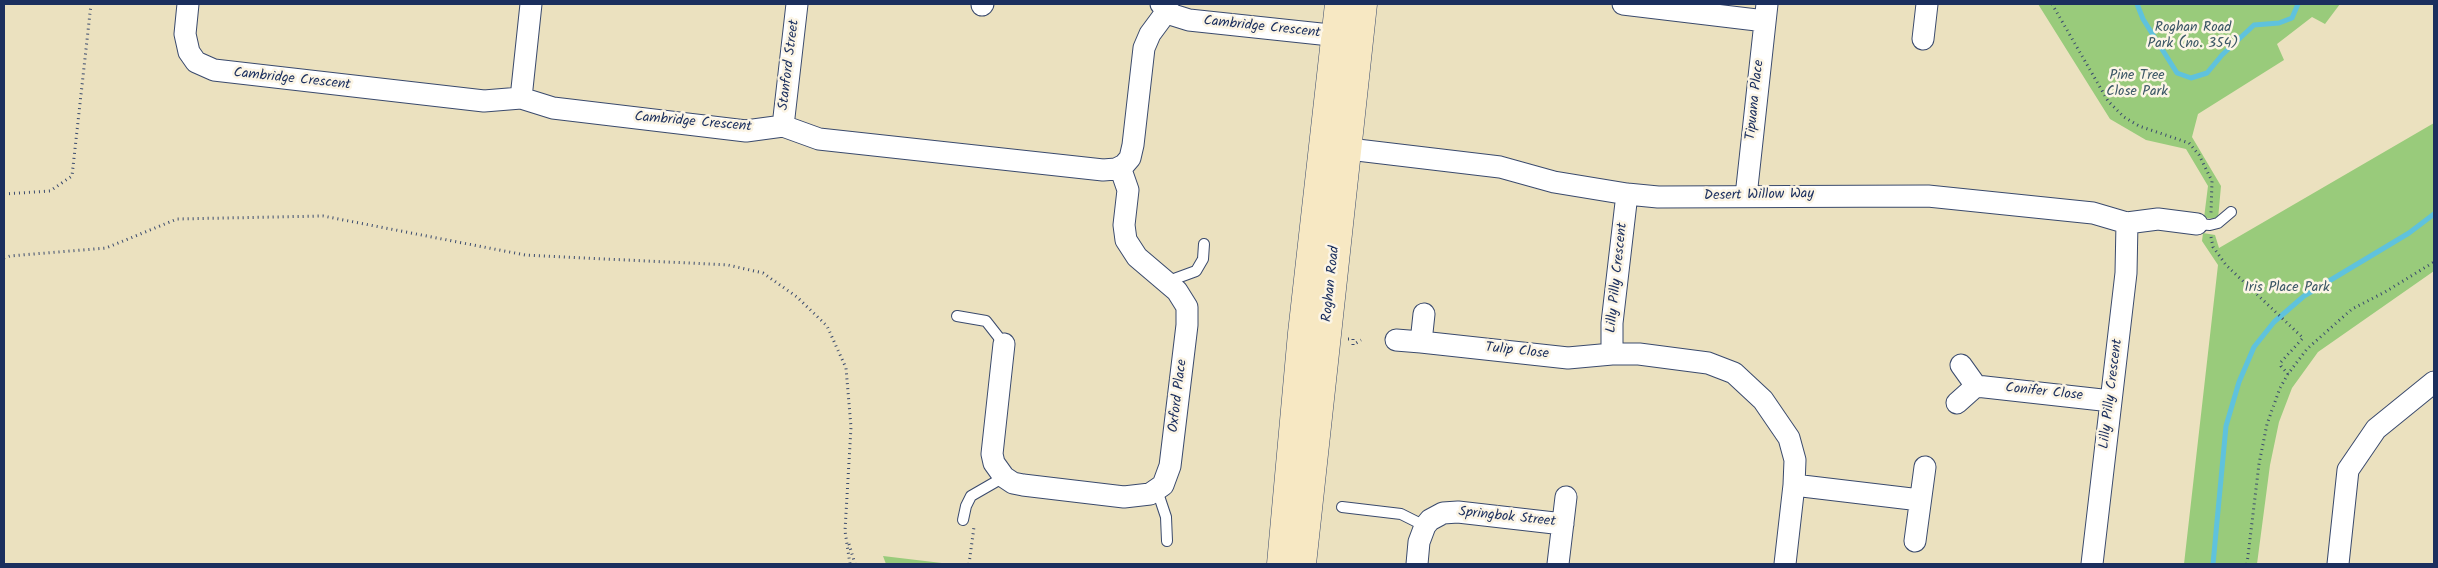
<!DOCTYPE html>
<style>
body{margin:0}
#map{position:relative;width:2438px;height:568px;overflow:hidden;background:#ebe1bf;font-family:Kalam,sans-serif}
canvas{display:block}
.frame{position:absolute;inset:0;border:5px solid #1b2f5e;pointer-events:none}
</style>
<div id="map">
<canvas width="2438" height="568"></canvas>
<div class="frame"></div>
</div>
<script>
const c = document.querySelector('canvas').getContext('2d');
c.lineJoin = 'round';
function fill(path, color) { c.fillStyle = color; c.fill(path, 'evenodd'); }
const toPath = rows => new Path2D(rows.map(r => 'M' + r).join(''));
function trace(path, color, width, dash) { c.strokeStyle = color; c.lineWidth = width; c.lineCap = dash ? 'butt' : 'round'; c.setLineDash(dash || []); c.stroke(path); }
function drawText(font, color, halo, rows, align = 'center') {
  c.font = font + ' Kalam,sans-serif'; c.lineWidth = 5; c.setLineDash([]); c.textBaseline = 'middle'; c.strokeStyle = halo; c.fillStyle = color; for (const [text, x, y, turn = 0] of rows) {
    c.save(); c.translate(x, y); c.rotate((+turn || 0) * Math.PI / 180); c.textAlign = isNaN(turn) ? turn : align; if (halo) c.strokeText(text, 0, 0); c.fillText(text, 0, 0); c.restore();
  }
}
fill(toPath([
 [2038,4,2340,4,2325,24,2312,17,2277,44,2284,60,2198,114,2192,137,2221,186,2218,219,2204,218,2208,186,2186,149,2146,140,2110,119],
 [2434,123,2434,271,2318,352,2292,388,2279,422,2270,465,2257,564,2184,564,2218,265,2202,241,2203,233,2215,235,2219,248],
 [883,556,950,564,886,564]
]), '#99cb7b');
trace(toPath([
 [2137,4,2143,19,2177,73,2191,78,2207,73,2222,55,2254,25,2279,23,2292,18,2298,4],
 [2213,564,2226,426,2239,382,2254,347,2274,322,2304,296,2409,233,2434,214]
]), '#5fc2dd', 5);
const lane = toPath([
 [2197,224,2210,225,2218,223,2231,212],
 [1166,282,1196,271,1203,259,1204,244],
 [957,316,986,321,1004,344],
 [1157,490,1166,517,1167,541],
 [1342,507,1401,514,1425,526],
 [963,520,966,506,971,496,1004,477]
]);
const street = toPath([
 [188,4,185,34,189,52,196,62,214,70,484,101,521,98,553,108,746,131,783,126,819,139,1103,170,1116,169,1124,165,1130,158,1133,145,1144,48,1150,34,1167,11],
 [1161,4,1173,15,1189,20,1349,37],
 [1623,4,1765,21],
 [982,5,983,4],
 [1923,39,1927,4],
 [521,98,531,4],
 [783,126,797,4],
 [1332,147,1500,167,1554,182,1627,194,1658,197,1928,196,2093,213,2127,223,2158,219,2197,224],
 [1627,194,1612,323,1612,354,1639,354,1708,363,1734,373,1763,400,1789,438,1795,460,1794,485,1785,564],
 [1746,196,1767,4],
 [1396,340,1421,342,1424,314],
 [1421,342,1568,358,1612,354],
 [1004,344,992,454,994,463,1004,477,1013,483,1023,485,1124,497,1150,494,1163,485,1170,466,1187,325,1187,307,1177,291,1137,257,1126,240,1124,225,1128,190,1120,167],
 [1976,386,2111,401],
 [1957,403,1976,386,1961,365],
 [1794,485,1920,500],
 [1915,541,1925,467],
 [1417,564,1419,542,1425,526,1430,520,1443,513,1458,512,1563,524],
 [1558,564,1566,497],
 [2092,564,2126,273,2127,223],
 [2338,564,2348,470,2376,429,2434,382]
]);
const secondary = toPath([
 [1281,564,1302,333,1339,4],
 [1302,564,1363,4]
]);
trace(lane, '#3a4a6d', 12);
trace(street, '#3a4a6d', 23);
trace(secondary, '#3a4a6d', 29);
trace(toPath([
 [2052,4,2108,101,2124,117,2139,126,2189,143,2199,155,2212,181,2211,213],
 [4,194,50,191,72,176,91,4],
 [2211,237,2213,247,2226,265,2303,338,2281,362,2281,366,2288,374],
 [4,258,10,256,106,248,177,219,323,216,525,255,728,265,763,273,797,297,827,326,846,368,851,427,845,531,850,564],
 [1348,339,1353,339,1353,345,1361,340],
 [849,544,855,564],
 [969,564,974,527],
 [2247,564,2259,464,2267,424,2280,388,2288,374,2307,349,2352,309,2385,292,2434,262]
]), '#3a4a6d', 3, [1, 4]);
trace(lane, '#fff', 10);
trace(street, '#fff', 21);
trace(secondary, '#f7e8c3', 28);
drawText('14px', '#1b2f5e', '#fcf5e5', [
 ["Cambridge Crescent",1262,28,6],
 ["Stanford Street",790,65,-83],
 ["Cambridge Crescent",292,80,6],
 ["Tipuana Place",1756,100,-84],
 ["Cambridge Crescent",693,123,5],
 ["Desert Willow Way",1759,196,-1],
 ["Lilly Pilly Crescent",1618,278,-84],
 ["Roghan Road",1332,284,-84],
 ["Tulip Close",1517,352,6],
 ["Conifer Close",2044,393,6],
 ["Lilly Pilly Crescent",2112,394,-83],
 ["Oxford Place",1179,396,-83],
 ["Springbok Street",1507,518,6]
]);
drawText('14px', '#3a5665', '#fcf5e5', [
 ["Roghan Road",2193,29],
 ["Park (no. 354)",2193,45],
 ["Pine Tree",2137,77],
 ["Close Park",2137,93],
 ["Iris Place Park",2287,289]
]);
</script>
